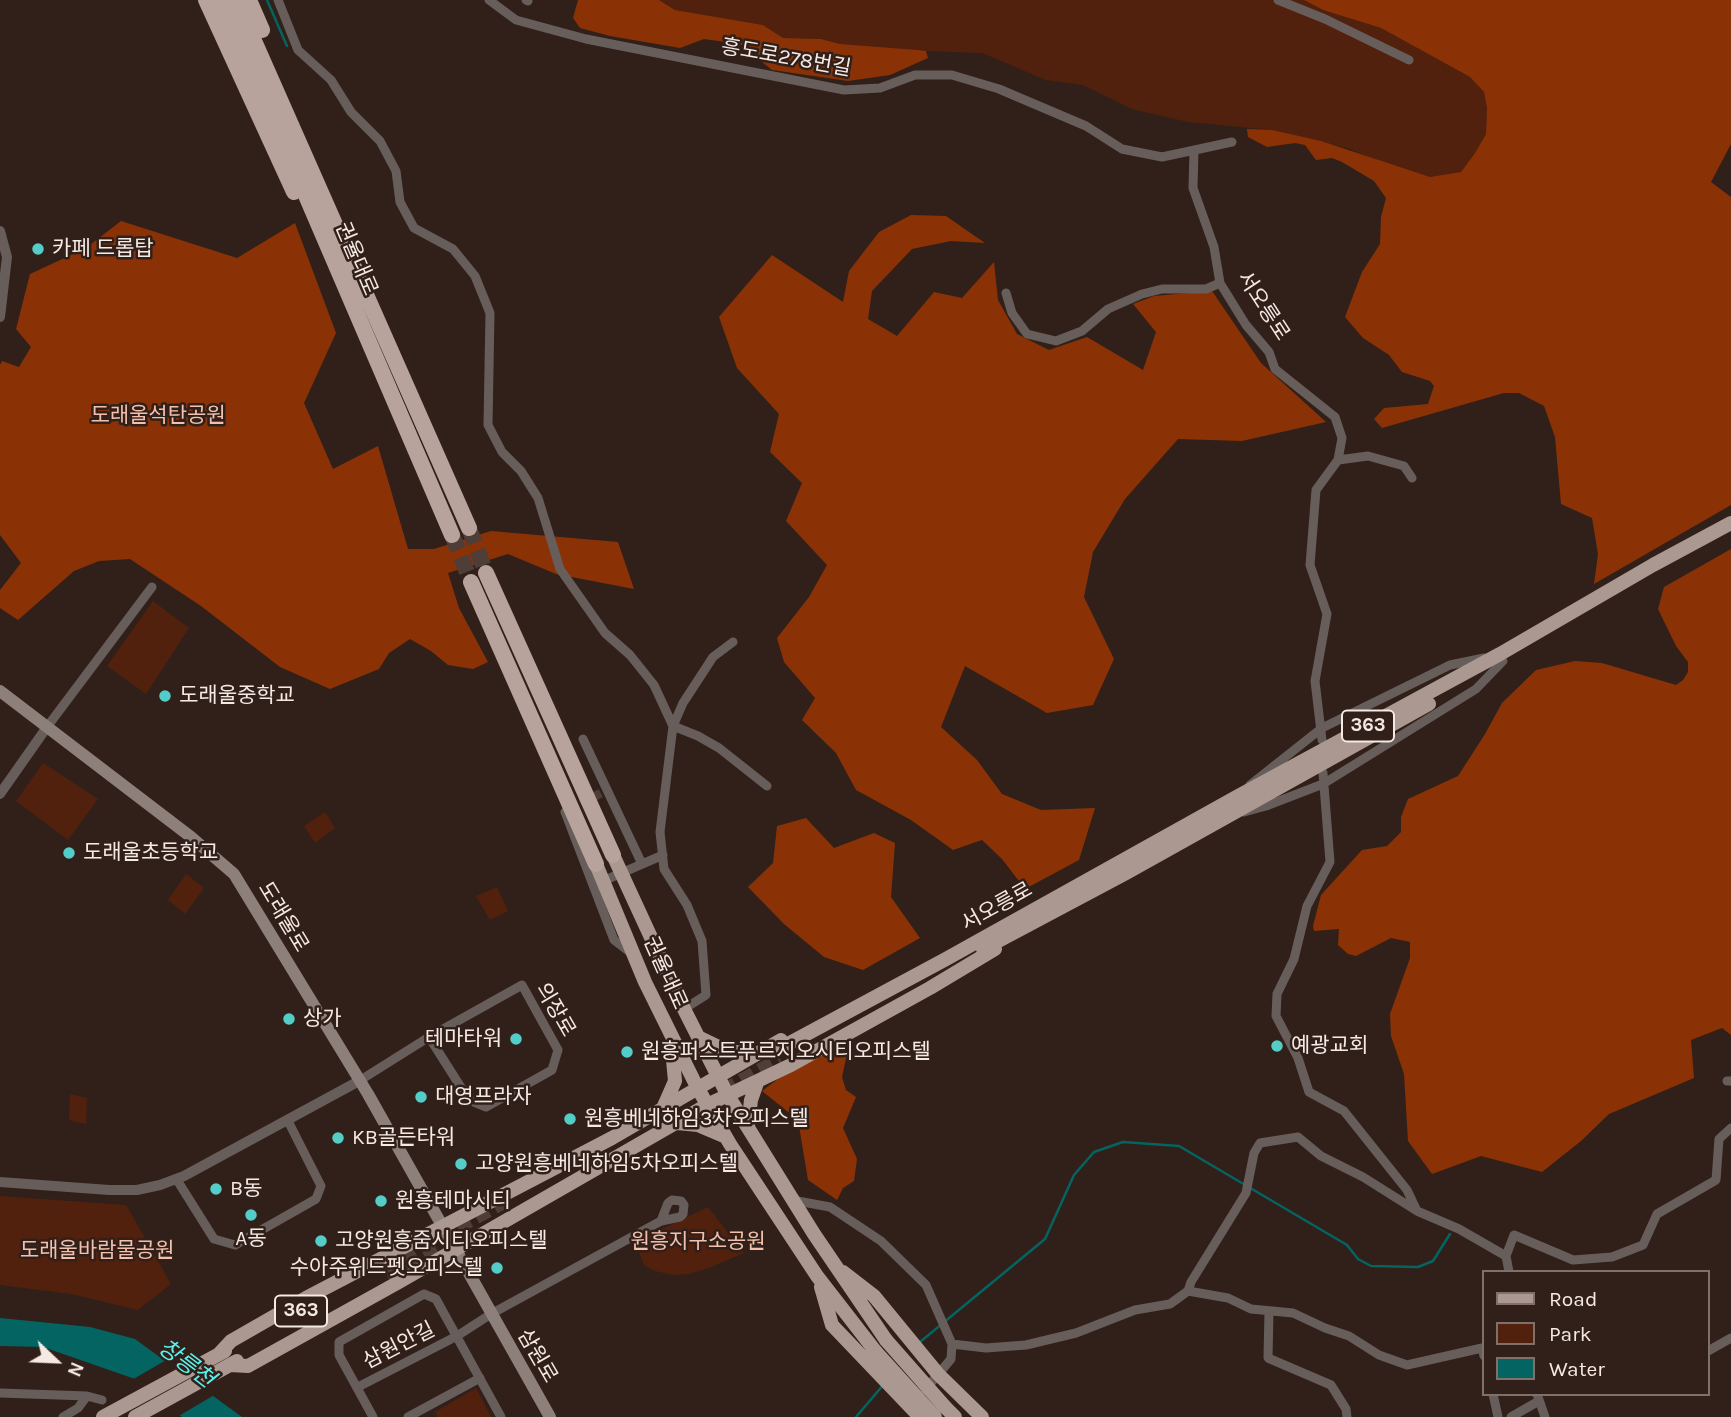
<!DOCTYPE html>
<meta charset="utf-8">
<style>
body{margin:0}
#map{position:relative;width:1731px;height:1417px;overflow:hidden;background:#312019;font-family:Karla,sans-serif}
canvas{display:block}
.legend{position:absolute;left:1482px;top:1270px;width:228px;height:126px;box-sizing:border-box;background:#312019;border:2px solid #7f706a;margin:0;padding:9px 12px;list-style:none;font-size:21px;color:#f5e9e4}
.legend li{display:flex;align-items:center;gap:14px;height:35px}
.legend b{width:35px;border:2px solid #7f706a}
.north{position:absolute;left:21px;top:1326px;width:70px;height:70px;-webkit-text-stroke:5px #312019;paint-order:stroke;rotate:113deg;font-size:19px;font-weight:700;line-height:28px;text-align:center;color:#f5e9e4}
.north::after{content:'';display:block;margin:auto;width:24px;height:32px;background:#f5e9e4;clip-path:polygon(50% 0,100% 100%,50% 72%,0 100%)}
</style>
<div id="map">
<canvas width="1731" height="1417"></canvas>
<ul class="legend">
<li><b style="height:9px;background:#aa9891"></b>Road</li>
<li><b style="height:19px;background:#51210d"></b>Park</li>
<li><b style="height:19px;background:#036461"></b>Water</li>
</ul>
<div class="north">N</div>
</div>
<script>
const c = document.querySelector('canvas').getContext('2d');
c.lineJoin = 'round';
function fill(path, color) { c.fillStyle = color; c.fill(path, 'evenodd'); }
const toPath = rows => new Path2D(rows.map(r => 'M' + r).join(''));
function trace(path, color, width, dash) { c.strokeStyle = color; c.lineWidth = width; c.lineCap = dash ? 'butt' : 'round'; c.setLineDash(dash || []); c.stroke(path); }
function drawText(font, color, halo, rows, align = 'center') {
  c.font = font + ' Karla,"Noto Sans KR",sans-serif'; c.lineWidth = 5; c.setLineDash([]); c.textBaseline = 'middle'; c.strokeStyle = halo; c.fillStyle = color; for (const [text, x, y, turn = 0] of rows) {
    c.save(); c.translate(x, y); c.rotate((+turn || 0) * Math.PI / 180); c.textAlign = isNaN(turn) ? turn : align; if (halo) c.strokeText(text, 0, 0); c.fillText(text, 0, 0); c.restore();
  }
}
fill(toPath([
 [659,0,1304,0,1323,10,1381,28,1470,77,1484,92,1487,108,1486,134,1475,153,1460,173,1430,177,1382,163,1350,149,1272,130,1188,122,1132,109,1083,85,1046,80,982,53,926,51,840,44,821,39,783,38,763,25,675,10],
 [153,601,189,628,146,694,107,666],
 [43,763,98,799,68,840,16,801],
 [325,812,335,828,315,843,304,826],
 [186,874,204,888,185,914,168,900],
 [497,887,508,911,490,920,476,896],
 [70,1094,87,1098,86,1124,69,1120],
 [0,1196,126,1205,171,1284,138,1310,71,1294,0,1285],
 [708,1207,744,1253,709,1268,689,1274,674,1275,655,1271,644,1265,635,1242],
 [476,1388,491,1417,438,1417,435,1412]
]), '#51210d');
fill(toPath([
 [578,0,659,0,675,10,763,25,783,38,821,39,840,44,918,50,926,51,928,58,890,75,848,81,772,70,740,44,704,39,680,48,610,36,580,28,573,18],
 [1304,0,1731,0,1731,144,1711,182,1731,197,1731,505,1594,584,1598,554,1592,518,1561,504,1555,437,1544,406,1519,393,1504,393,1382,428,1374,419,1384,408,1428,404,1434,386,1430,381,1402,372,1389,355,1363,338,1345,317,1362,272,1380,244,1381,217,1386,198,1374,181,1342,162,1332,158,1316,160,1305,145,1295,143,1267,147,1248,137,1247,129,1272,130,1321,141,1430,177,1461,172,1475,153,1486,134,1487,108,1484,92,1470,77,1381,28,1323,10],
 [911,215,946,216,985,243,951,241,912,249,872,291,868,319,897,336,934,292,962,298,994,262,998,300,1017,334,1049,350,1087,337,1143,370,1156,332,1133,304,1154,296,1212,291,1261,363,1326,422,1242,441,1178,439,1125,499,1093,552,1084,597,1114,659,1093,705,1047,713,965,666,941,727,977,760,1002,794,1041,810,1095,808,1079,860,1025,889,1002,859,982,840,953,850,911,820,856,790,836,753,802,720,815,698,784,662,777,638,809,597,827,565,786,521,802,483,770,452,779,414,737,368,719,317,772,255,843,302,849,271,879,232],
 [121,221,237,258,295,223,336,333,304,403,333,469,378,446,408,549,434,549,491,531,618,542,634,589,556,574,508,554,448,573,459,608,488,662,473,669,448,665,431,651,410,639,389,653,379,669,330,689,280,667,201,606,130,559,99,561,74,571,18,620,0,608,0,590,21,563,0,535,0,365,2,361,19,367,31,347,16,329,30,274,86,248],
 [1731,549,1731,1035,1722,1028,1691,1040,1694,1078,1609,1114,1581,1141,1542,1172,1481,1156,1432,1174,1408,1141,1404,1074,1391,1036,1390,1014,1410,958,1410,942,1391,938,1356,956,1348,954,1338,945,1339,929,1314,931,1313,926,1321,895,1362,850,1387,846,1401,832,1401,817,1408,799,1458,776,1485,734,1502,703,1536,670,1575,661,1602,663,1676,685,1683,680,1688,672,1688,662,1676,646,1658,609,1664,587],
 [806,818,834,848,874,833,895,843,891,897,920,938,863,970,824,957,784,924,748,887,773,863,777,826],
 [832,1038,841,1041,848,1049,842,1077,846,1090,856,1097,843,1128,857,1159,854,1181,843,1188,837,1200,808,1180,798,1120,762,1091]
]), '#8a3206');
fill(toPath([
 [0,1318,90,1327,135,1339,242,1417,182,1417,135,1379,43,1347,0,1346]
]), '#036461');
fill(toPath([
 [168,1359,216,1394,177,1417,130,1381]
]), '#312019');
trace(toPath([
 [267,0,287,46],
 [920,1342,1045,1239,1074,1175,1094,1152,1123,1142,1179,1146,1347,1245,1358,1259,1371,1266,1418,1267,1433,1261,1450,1234],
 [856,1417,884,1384]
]), '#036461', 2.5);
trace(toPath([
 [569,810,601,793]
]), '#4e3e37', 9, [9, 4.5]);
trace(toPath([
 [723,1091,780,1059],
 [384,1268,511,1198],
 [389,1279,452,1244]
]), '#4e3e37', 14, [14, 7]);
trace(toPath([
 [469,528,486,573],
 [452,535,471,582]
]), '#4e3e37', 16, [16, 8]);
trace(toPath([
 [278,0,298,50,331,80,351,112,380,141,396,171,400,202,414,228,453,249,475,276,490,313,488,425,502,452,521,471,538,498,560,569,605,633,630,655,654,685,673,726,698,736,719,748,767,786],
 [489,0,516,20,586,39,844,90,880,88,915,75,952,75,999,89,1086,126,1122,149,1162,157,1232,142],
 [526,0,528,1],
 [1278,0,1325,19,1409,60],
 [1194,150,1193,188,1214,247,1220,283,1246,325,1269,352,1275,369,1335,417,1342,438,1338,460,1316,490,1310,565,1327,614,1315,681,1322,740],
 [1006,293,1012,313,1027,334,1056,341,1082,331,1108,309,1142,294,1162,289,1206,289,1220,283],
 [1338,460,1368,456,1404,466,1412,478],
 [47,727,152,587],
 [583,739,642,864],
 [1323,773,1330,862,1307,906,1294,959,1277,994,1276,1016,1298,1058,1309,1092,1344,1111,1407,1190,1416,1209],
 [1250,785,1322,728,1450,665,1484,658],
 [567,811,565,812,614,940,631,953],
 [1244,812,1266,806,1323,784,1476,689,1503,661],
 [603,881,663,855],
 [684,1009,706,995,702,941,687,905,664,869,660,832,673,726,683,703,713,657,733,642],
 [359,1081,429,1037,522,985,558,1050,552,1070,486,1107,469,1100,429,1037],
 [1727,1081,1731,1081],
 [177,1180,214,1239,235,1245,316,1199,321,1186,288,1121],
 [792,1200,830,1207,881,1241,926,1285,952,1344],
 [1506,1256,1514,1235,1573,1260,1612,1257,1643,1245,1657,1214,1716,1180,1719,1139,1731,1128],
 [1188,1291,1228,1298,1251,1309,1293,1313,1325,1328,1349,1336,1379,1355,1407,1365,1482,1348,1484,1356],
 [1269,1311,1268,1358,1331,1385,1346,1409,1347,1417],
 [1708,1351,1731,1338],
 [358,1387,457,1336,491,1314,661,1221,680,1217,683,1214,684,1205,681,1201,672,1200,668,1203,661,1221],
 [925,1390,951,1359,952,1344,986,1348,1026,1345,1076,1333,1135,1310,1170,1304,1188,1291,1191,1282,1246,1193,1254,1153,1260,1143,1298,1137,1321,1156,1363,1177,1417,1211,1459,1229,1506,1256,1509,1272],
 [0,1393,87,1396,102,1400],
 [1493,1394,1498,1417],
 [1537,1394,1545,1417],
 [63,1417,78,1408,87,1396],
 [373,1417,339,1355,339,1342,424,1294,436,1299,501,1417],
 [408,1417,480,1378],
 [1511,1417,1539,1401]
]), '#675e5b', 9);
trace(toPath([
 [0,231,7,257,0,317],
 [0,794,47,727],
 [0,1182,109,1190,137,1190,160,1185,184,1176,359,1081]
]), '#675e5b', 10);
trace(toPath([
 [0,691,191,837,234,874,368,1094,550,1417]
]), '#8d7f79', 12);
trace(toPath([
 [613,855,684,1009,727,1094,814,1234,886,1340],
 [596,864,645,982,697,1087,730,1144,817,1276,876,1352],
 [983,949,1126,873,1429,704],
 [698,1037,725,1050,752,1055],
 [775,1051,946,959,1238,796,1500,654,1653,565,1731,523],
 [664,1106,675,1081,672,1049],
 [677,1123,698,1125,724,1136],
 [748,1126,751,1100,757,1083],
 [843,1272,874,1296,938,1374,982,1417],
 [821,1287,832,1325,920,1417],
 [218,1355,231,1341,306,1298,612,1138,781,1040],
 [230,1365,248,1366,399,1282,707,1105,791,1065,930,988,995,949],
 [945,1407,955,1417],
 [103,1417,225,1351],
 [135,1417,237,1361]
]), '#aa9891', 14);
trace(toPath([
 [206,0,294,192],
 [222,0,452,535],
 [236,0,469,528],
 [249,0,262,30],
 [486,573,613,855],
 [471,582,596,864]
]), '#b8a39c', 16);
trace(toPath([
 [886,1340,945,1407],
 [876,1352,935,1417]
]), '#aa9891', 14);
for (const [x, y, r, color] of [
 [38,249,7,"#54cdc8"],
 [165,696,7,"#54cdc8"],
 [69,853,7,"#54cdc8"],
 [289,1019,7,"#54cdc8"],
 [516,1039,7,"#54cdc8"],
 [1277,1046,7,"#54cdc8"],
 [627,1052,7,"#54cdc8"],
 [421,1097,7,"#54cdc8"],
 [570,1119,7,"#54cdc8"],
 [338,1138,7,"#54cdc8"],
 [461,1164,7,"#54cdc8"],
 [216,1189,7,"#54cdc8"],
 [381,1201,7,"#54cdc8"],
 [251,1215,7,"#54cdc8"],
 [321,1241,7,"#54cdc8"],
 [497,1268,7,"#54cdc8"]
]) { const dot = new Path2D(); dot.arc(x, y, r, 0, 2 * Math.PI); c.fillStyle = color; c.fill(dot); trace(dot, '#312019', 2.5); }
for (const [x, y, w] of [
 [1368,726,52],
 [301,1311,52]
]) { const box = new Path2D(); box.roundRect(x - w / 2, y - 15.5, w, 31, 5); c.fillStyle = '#312019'; c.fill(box); trace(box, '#f5e9e4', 2); }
drawText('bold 19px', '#f5e9e4', null, [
 ["363",1368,726],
 ["363",301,1311]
]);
drawText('21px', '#f5e9e4', '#312019', [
 ["흥도로278번길",786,58,10],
 ["권율대로",356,259,67],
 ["서오릉로",1263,306,57],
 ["서오릉로",997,907,-29],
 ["도래울로",283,917,59],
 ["권율대로",665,973,66],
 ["의장로",555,1010,60],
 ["삼원안길",399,1346,-27],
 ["삼원로",537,1356,60]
]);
drawText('21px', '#f5e9e4', '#312019', [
 ["카페 드롭탑",52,249],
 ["도래울중학교",179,696],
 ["도래울초등학교",83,853],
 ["상가",303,1019],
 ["테마타워",502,1039,"right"],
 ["예광교회",1291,1046],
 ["원흥퍼스트푸르지오시티오피스텔",641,1052],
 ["대영프라자",435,1097],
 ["원흥베네하임3차오피스텔",584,1119],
 ["KB골든타워",352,1138],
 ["고양원흥베네하임5차오피스텔",475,1164],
 ["B동",230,1189],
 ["원흥테마시티",395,1201],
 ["A동",251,1239,"center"],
 ["고양원흥줌시티오피스텔",335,1241],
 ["수아주위드펫오피스텔",483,1268,"right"]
], 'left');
drawText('21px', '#f2c0ad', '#312019', [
 ["도래울석탄공원",158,416],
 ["원흥지구소공원",698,1242],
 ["도래울바람물공원",97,1251]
]);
drawText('italic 23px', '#5af2ec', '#312019', [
 ["창릉천",186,1364,37]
]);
</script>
